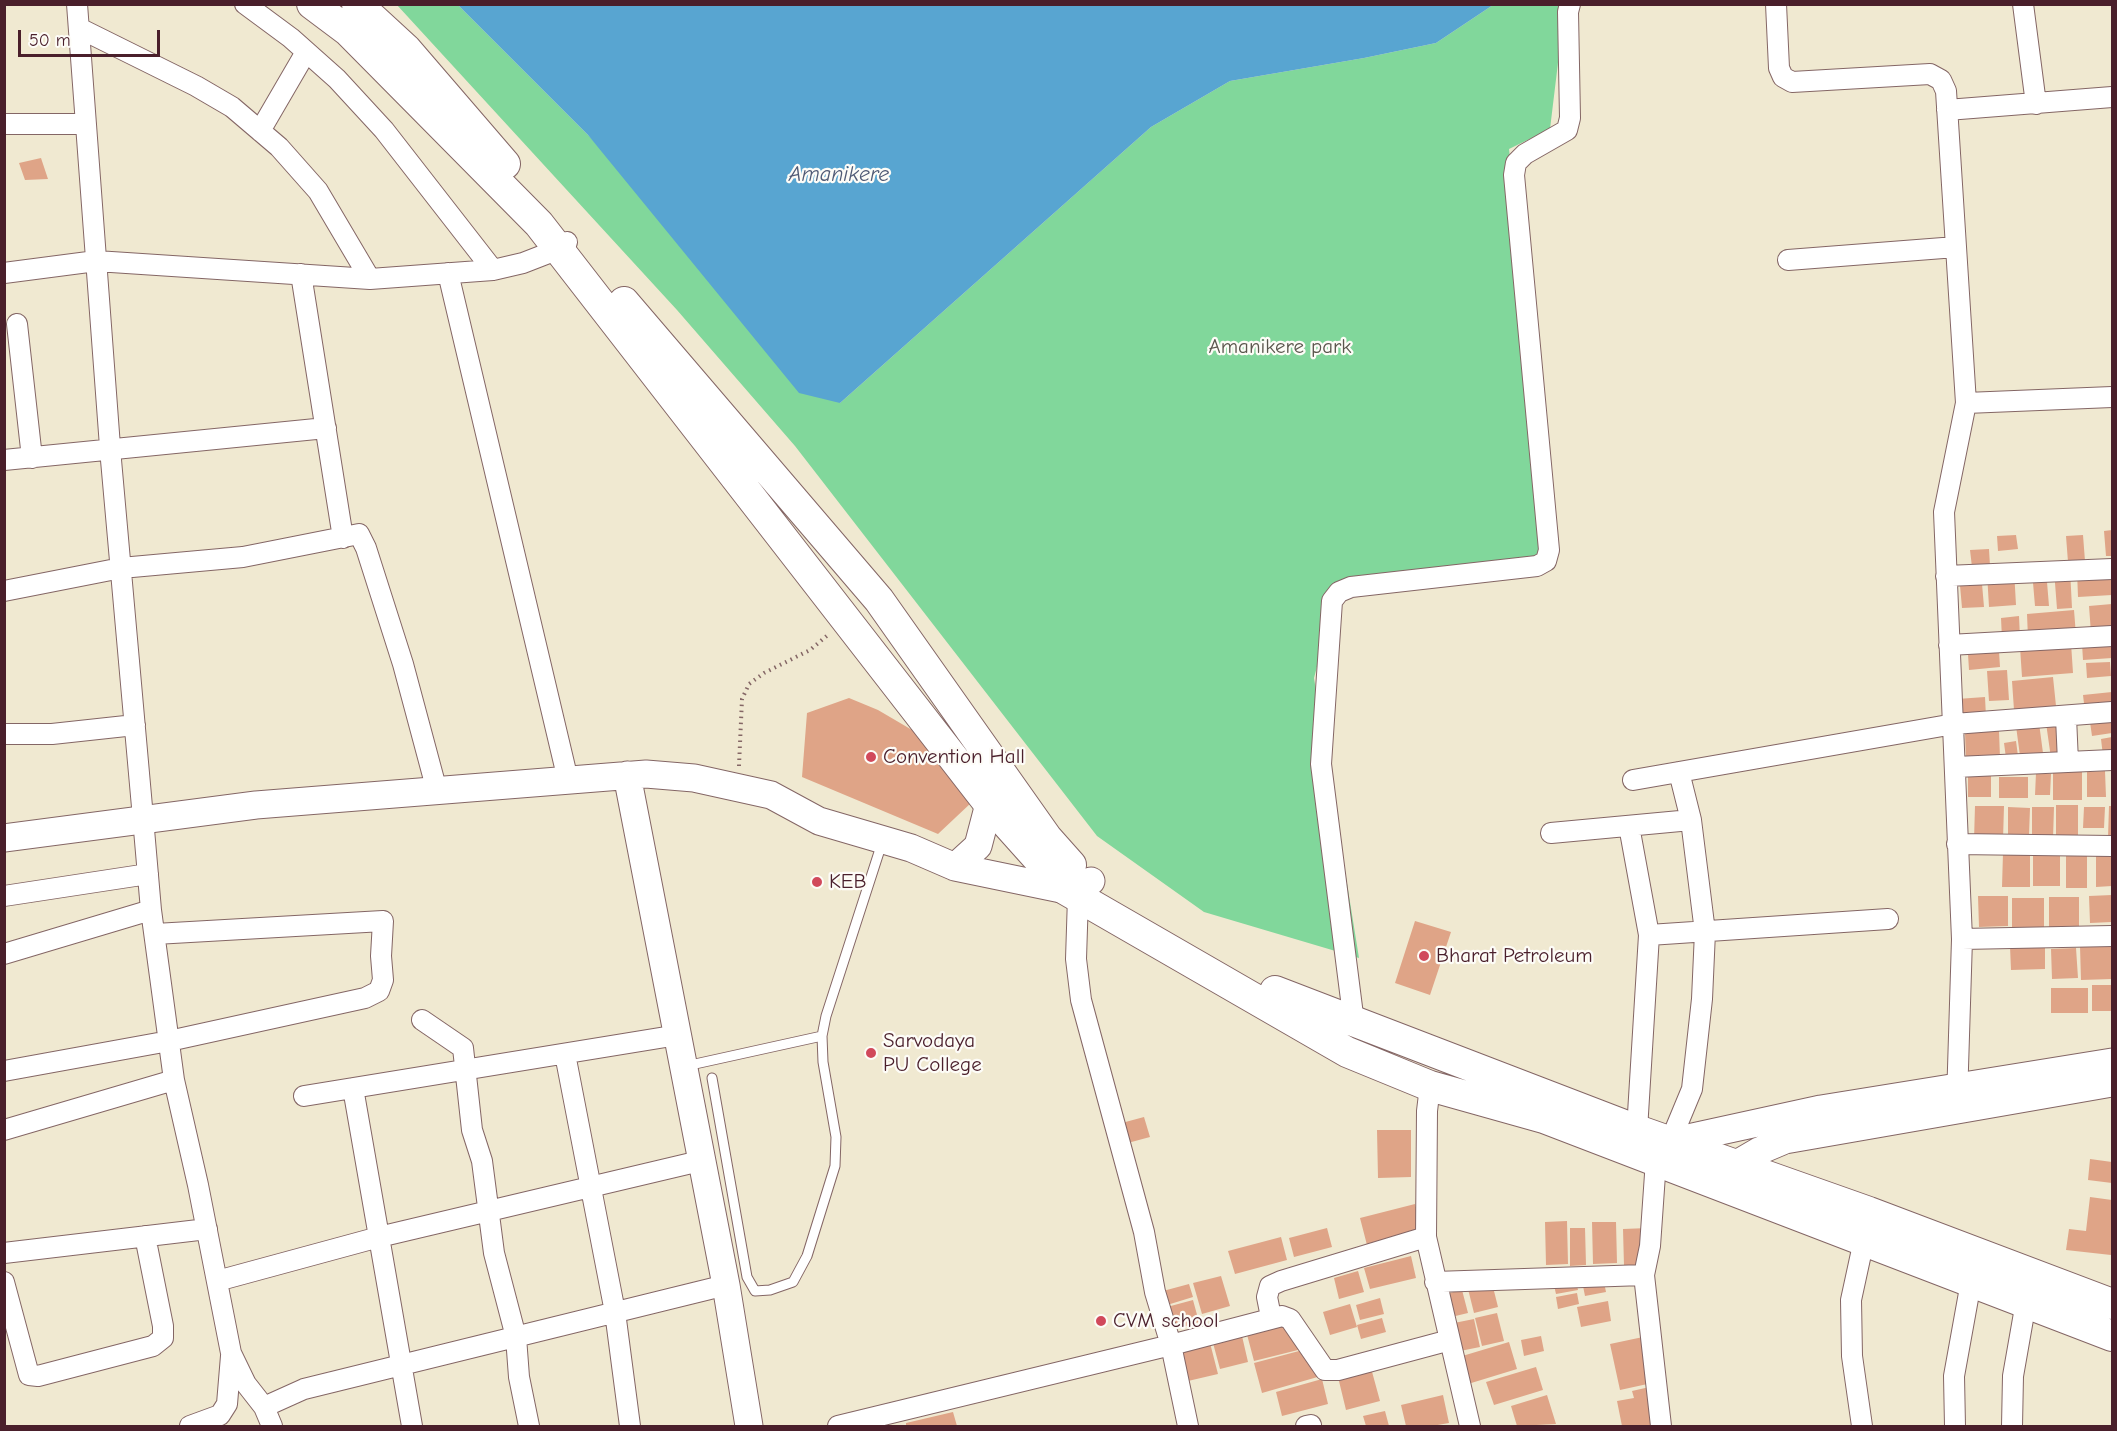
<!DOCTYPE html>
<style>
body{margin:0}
#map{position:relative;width:2117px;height:1431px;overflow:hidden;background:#f0e9d1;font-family:"Comic Neue",sans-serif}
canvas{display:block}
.frame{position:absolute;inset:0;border:6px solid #4a1f2b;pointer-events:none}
.scale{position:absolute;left:18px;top:30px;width:142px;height:27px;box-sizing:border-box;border:3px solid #4a1f2b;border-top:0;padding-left:8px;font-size:18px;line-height:21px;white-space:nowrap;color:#4a1f2b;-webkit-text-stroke:4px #fdfcf7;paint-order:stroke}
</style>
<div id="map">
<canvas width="2117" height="1431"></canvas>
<div class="frame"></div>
<div class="scale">50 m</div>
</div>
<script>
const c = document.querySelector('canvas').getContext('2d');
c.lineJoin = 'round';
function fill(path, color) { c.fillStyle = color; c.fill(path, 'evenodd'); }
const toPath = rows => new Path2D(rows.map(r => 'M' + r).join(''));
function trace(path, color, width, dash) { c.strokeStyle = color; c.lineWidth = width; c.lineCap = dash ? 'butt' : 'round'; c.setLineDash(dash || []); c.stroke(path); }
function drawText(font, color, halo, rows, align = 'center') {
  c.font = font + ' "Comic Neue",sans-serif'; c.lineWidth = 4.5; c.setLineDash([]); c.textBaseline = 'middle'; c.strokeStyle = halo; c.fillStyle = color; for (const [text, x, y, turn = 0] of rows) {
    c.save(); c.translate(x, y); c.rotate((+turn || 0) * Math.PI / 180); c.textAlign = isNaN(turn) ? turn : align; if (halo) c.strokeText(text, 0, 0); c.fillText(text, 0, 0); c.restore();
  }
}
fill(toPath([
 [397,5,458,5,588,135,840,403,1151,127,1230,81,1364,58,1436,43,1493,5,1565,5,1550,129,1509,149,1555,568,1337,590,1314,678,1359,958,1204,912,1097,836,795,446,677,310]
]), '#81d79b');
fill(toPath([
 [458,5,1493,5,1436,43,1364,58,1230,81,1151,127,840,403,799,393,588,135]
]), '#58a5d1');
fill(toPath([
 [41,158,48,179,25,180,19,163],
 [2112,530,2112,556,2106,556,2104,531],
 [2016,535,2018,549,1998,551,1997,536],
 [2083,535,2085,561,2068,562,2066,536],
 [1989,549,1990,566,1972,567,1970,550],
 [2070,569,2072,608,2057,609,2054,570],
 [2112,569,2112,595,2078,597,2077,571],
 [2014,570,2016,605,1989,607,1987,573],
 [2046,570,2049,606,2035,606,2032,571],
 [1981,572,1984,607,1962,608,1959,574],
 [2112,604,2112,631,2091,633,2089,606],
 [2074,610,2076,635,2028,638,2027,614],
 [2019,616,2020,638,2002,639,2001,618],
 [2112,642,2112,658,2083,660,2082,644],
 [2071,643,2073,673,2022,677,2020,647],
 [1999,651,2000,667,1969,670,1968,654],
 [2110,662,2111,676,2087,678,2086,663],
 [2007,670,2009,700,1989,701,1987,671],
 [2053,677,2056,706,2014,710,2012,681],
 [2112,692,2112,710,2085,712,2083,695],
 [1985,697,1986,717,1959,719,1957,699],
 [849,698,878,710,924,737,972,802,938,834,802,777,807,713],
 [2112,719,2112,733,2092,736,2090,722],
 [2067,720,2072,756,2051,758,2046,723],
 [2039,723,2043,753,2020,756,2016,726],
 [1999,731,2000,758,1966,760,1965,733],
 [2112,737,2112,754,2103,756,2101,739],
 [2016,741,2018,756,2006,758,2004,743],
 [2105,771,2106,797,2087,797,2087,772],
 [2053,772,2082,772,2082,800,2053,800],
 [2036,773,2051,774,2050,795,2035,795],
 [1968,774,1991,774,1991,797,1968,797],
 [1999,777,2028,777,2028,798,1999,798],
 [2056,805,2078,805,2078,836,2056,836],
 [1975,806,2004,806,2003,840,1974,840],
 [2109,806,2112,806,2112,838,2108,838],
 [2008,807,2030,808,2029,835,2008,835],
 [2032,807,2054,807,2053,839,2032,839],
 [2084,807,2105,807,2104,828,2083,828],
 [2066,851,2087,851,2087,888,2066,888],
 [2096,852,2112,852,2112,886,2096,887],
 [2003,853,2030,854,2030,887,2002,887],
 [2033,854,2060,855,2060,886,2033,886],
 [2112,895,2112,922,2090,923,2089,896],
 [1978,896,2008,896,2008,926,1979,927],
 [2049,897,2079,897,2079,927,2049,927],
 [2012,898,2044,898,2044,927,2012,927],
 [1415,921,1451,932,1430,995,1395,983],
 [2045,945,2045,969,2011,970,2010,946],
 [2112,945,2112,979,2081,980,2080,946],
 [2076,948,2078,978,2052,979,2051,949],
 [2092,985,2112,985,2112,1011,2092,1011],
 [2051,988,2088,988,2088,1013,2051,1013],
 [1144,1117,1150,1137,1124,1144,1118,1124],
 [1377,1130,1411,1130,1411,1177,1378,1178],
 [2090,1159,2112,1162,2112,1183,2088,1180],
 [2090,1197,2112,1200,2111,1255,2066,1250,2069,1229,2086,1231],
 [1415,1204,1422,1230,1367,1245,1360,1218],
 [1567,1221,1568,1264,1546,1265,1545,1222],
 [1592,1222,1616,1222,1617,1263,1593,1264],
 [1327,1228,1332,1247,1294,1257,1289,1238],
 [1570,1228,1585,1228,1586,1265,1570,1266],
 [1648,1228,1649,1265,1624,1266,1623,1229],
 [1281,1237,1287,1260,1235,1274,1228,1251],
 [1411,1256,1416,1278,1370,1289,1364,1268],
 [1358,1271,1364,1292,1339,1299,1334,1278],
 [1602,1272,1606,1292,1585,1296,1581,1276],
 [1574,1273,1578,1290,1556,1294,1552,1277],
 [1221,1276,1230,1306,1202,1314,1193,1283],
 [1492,1283,1498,1307,1474,1313,1468,1289],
 [1189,1284,1193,1297,1167,1305,1163,1291],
 [1462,1290,1468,1313,1447,1318,1441,1295],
 [1577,1293,1579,1304,1558,1309,1556,1297],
 [1380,1298,1384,1314,1360,1320,1356,1305],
 [1193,1300,1199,1322,1173,1330,1167,1307],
 [1608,1301,1611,1321,1581,1327,1577,1307],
 [1350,1304,1357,1327,1330,1335,1323,1312],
 [1497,1313,1504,1341,1482,1346,1475,1318],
 [1289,1316,1298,1350,1254,1361,1245,1327],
 [1382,1318,1386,1332,1361,1339,1357,1325],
 [1474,1319,1480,1347,1455,1352,1449,1324],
 [1242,1336,1248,1362,1220,1369,1213,1343],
 [1541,1336,1544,1351,1524,1356,1521,1340],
 [1643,1337,1652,1383,1620,1390,1610,1344],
 [1209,1339,1218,1374,1188,1381,1179,1347],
 [1509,1342,1517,1369,1468,1384,1459,1357],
 [1314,1347,1321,1376,1262,1393,1254,1363],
 [1536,1367,1543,1390,1494,1405,1486,1382],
 [1371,1368,1380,1401,1346,1410,1338,1377],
 [1322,1379,1328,1404,1282,1416,1276,1392],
 [1654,1386,1662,1426,1622,1426,1617,1401,1634,1398,1632,1391],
 [1443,1395,1449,1423,1432,1426,1406,1426,1401,1405],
 [1547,1395,1556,1424,1517,1426,1511,1406],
 [1385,1411,1389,1426,1366,1426,1363,1416],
 [953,1412,957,1426,906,1426,906,1423]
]), '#dfa487');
const service = toPath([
 [686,1066,822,1036],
 [712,1078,747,1277,755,1291,770,1290,793,1282,807,1256,835,1166,836,1137,823,1062,822,1036,826,1016,882,843]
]);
const minor = toPath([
 [77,4,111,460,143,818,151,910,174,1080,198,1185,231,1353,246,1384,264,1407,272,1426],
 [245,4,291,38,337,79,384,130,493,270],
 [1776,4,1779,68,1783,77,1792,82,1930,74,1941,80,1946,91,1966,403,1944,512,1962,939,1957,1100],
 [2023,4,2036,104],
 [79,28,196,86,232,107,279,147,318,191,370,279],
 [1947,110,2112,97],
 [4,124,86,124],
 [260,131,306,52],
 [1788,260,1956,247],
 [4,273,96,261,370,279,493,270,523,263,559,249,567,242],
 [448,273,568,780],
 [301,274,343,538],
 [17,324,32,458],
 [1966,403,2112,397],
 [4,460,326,428],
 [1946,576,2112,569],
 [4,591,121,568,243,557,359,534,366,548,403,664,437,791],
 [1949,645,2112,636],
 [2066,717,2068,762],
 [4,734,52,734,135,725],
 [1956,767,2112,760],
 [1633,780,1954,724,2112,712],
 [1629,826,1649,935],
 [1551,833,1691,820],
 [1957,844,2112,846],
 [4,896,148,874],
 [1962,939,2112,936],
 [4,954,151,910],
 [422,1020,463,1048,472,1130,482,1161,494,1253,516,1337,519,1377,529,1426],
 [1354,1023,1321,764,1332,601,1339,592,1351,587,1537,566,1546,561,1549,550,1514,175,1516,163,1525,154,1567,130,1570,118,1568,12,1570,4],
 [565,1054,615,1312,630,1426],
 [4,1071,169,1041,365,998,379,991,383,980,381,956,383,921,155,934],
 [1430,1086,1427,1111,1426,1237,1470,1426],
 [353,1088,412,1426],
 [304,1096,678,1035],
 [4,1130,174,1080],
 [1637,1130,1649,935,1888,919],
 [1670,1142,1692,1089,1702,999,1705,932,1691,820,1679,772],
 [1656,1160,1650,1246,1644,1275,1661,1426],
 [4,1253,207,1229],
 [217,1281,379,1237,700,1161],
 [4,1282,29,1375,38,1376,153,1346,163,1338,163,1326,145,1236],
 [1435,1282,1644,1275],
 [1271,1317,1267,1297,1270,1286,1281,1281,1426,1237],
 [264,1407,304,1389,726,1285],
 [190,1426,220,1415,227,1404,231,1356],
 [838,1426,1171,1345,1155,1292,1144,1232,1081,1000,1076,959,1078,897],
 [1188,1426,1171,1345,1282,1316,1290,1319,1325,1370,1338,1370,1450,1340],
 [1306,1426,1311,1425],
 [1862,1426,1852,1356,1851,1300,1864,1240],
 [1955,1426,1954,1376,1971,1282],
 [2012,1426,2013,1376,2026,1302]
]);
const secondary = toPath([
 [627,775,726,1285,749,1426],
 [4,838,256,805,646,774,694,778,771,795,819,821,911,848,955,867,1066,890,1091,881],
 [955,867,978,846,989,804],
 [1665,1149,1670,1142,1821,1109,2112,1062],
 [1724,1176,1735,1165,1759,1151,1785,1140,2112,1083]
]);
const primary = toPath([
 [312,4,348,31,539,224,989,804,1066,890,1347,1052,1430,1086,1544,1118,2112,1336],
 [357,4,406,49,505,164],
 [624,302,879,600,1047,838,1071,865],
 [1275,991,1637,1130,1869,1212,2112,1304]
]);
trace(service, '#846665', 11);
trace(minor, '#846665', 22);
trace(secondary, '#846665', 29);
trace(primary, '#846665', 32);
trace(toPath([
 [739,766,742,699,749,684,764,673,810,650,829,634]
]), '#846665', 4, [1.5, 4.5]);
trace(service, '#fff', 9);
trace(minor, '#fff', 20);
trace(secondary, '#fff', 27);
trace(primary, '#fff', 30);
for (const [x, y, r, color] of [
 [871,757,6,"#d1495b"],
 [817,882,6,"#d1495b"],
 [1424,956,6,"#d1495b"],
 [871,1053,6,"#d1495b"],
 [1101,1321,6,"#d1495b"]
]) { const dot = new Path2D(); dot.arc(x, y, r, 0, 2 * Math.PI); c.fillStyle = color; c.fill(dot); trace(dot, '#fdfcf7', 2); }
drawText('21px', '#5a564d', '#fdfcf7', [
 ["Amanikere park",1280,347]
]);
drawText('21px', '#4a1f2b', '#fdfcf7', [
 ["Convention Hall",883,757],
 ["KEB",829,882],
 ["Bharat Petroleum",1436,956],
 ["Sarvodaya",883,1041],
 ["PU College",883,1065],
 ["CVM school",1113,1321]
], 'left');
drawText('italic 22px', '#505b76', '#fdfcf7', [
 ["Amanikere",839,175]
]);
</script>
